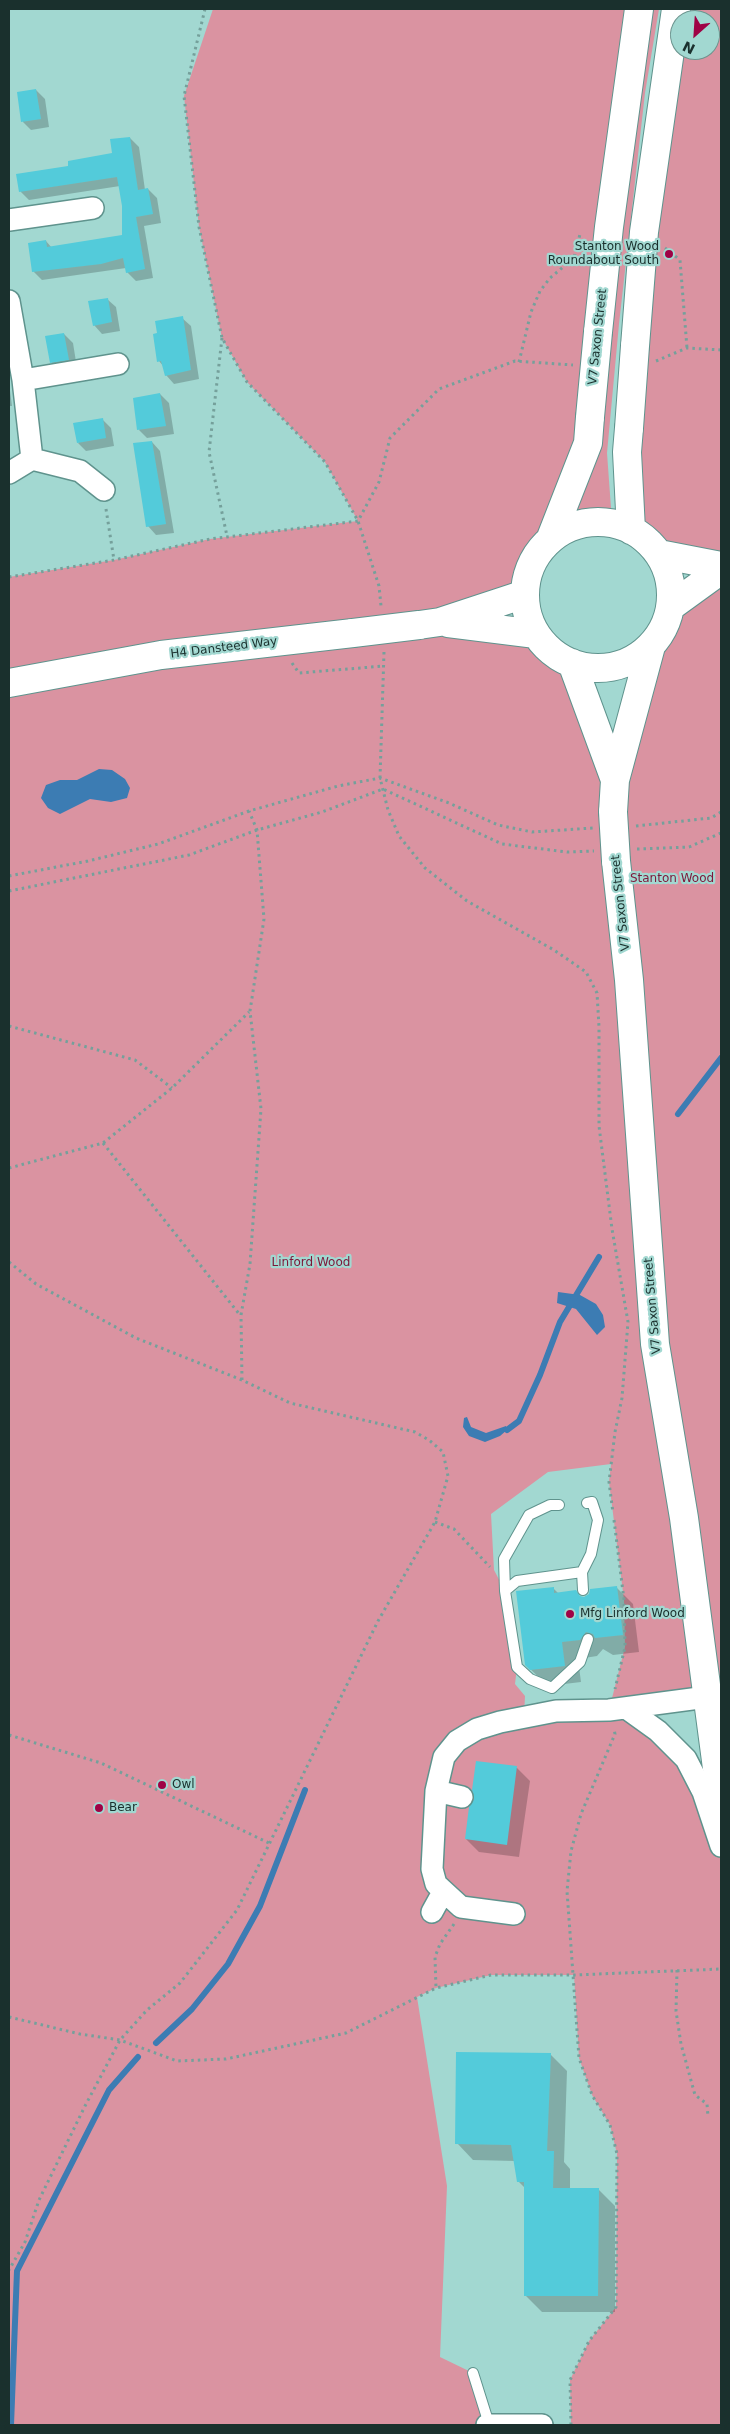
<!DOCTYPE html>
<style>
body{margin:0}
#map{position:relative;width:730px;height:2434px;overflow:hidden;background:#a2d8d1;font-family:"DejaVu Sans",sans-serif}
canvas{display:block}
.frame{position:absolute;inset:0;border:10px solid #1a302d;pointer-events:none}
.north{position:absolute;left:670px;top:10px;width:50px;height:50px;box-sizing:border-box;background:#a2d8d1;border:1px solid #6c958f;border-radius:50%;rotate:206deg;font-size:14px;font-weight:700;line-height:20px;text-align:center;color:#1a302d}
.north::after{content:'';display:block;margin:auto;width:18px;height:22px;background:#9f0245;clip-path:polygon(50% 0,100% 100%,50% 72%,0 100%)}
</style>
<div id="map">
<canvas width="730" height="2434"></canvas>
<div class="frame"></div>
<div class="north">N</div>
</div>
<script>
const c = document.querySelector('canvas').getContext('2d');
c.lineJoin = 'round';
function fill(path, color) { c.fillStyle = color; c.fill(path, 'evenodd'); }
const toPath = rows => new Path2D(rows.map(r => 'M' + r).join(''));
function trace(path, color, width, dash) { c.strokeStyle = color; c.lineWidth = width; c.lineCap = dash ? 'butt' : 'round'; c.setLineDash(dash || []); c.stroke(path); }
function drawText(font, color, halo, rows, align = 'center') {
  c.font = font + ' "DejaVu Sans",sans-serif'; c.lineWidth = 4.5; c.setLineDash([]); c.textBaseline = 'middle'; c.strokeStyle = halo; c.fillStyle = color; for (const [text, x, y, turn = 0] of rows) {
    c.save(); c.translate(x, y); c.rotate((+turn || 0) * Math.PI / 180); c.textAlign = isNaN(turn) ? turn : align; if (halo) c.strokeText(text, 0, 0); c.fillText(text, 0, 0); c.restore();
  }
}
fill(toPath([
 [213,9,639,9,594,365,550,540,536,555,527,576,525,594,442,622,536,634,553,653,572,663,614,779,651,646,664,626,670,607,721,570,721,1751,707,1697,627,1708,686,1759,721,1846,721,2425,571,2425,570,2380,589,2341,616,2307,617,2154,610,2125,592,2095,579,2058,574,1975,491,1975,436,1988,417,1997,447,2186,440,2357,473,2373,487,2425,9,2425,9,577,114,560,210,539,358,521,325,462,247,382,222,338,199,227,184,96],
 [611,1464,609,1482,624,1600,625,1647,609,1710,524,1717,525,1696,515,1684,517,1667,505,1591,494,1570,491,1514,548,1472],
 [647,9,659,9,645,93,619,324,607,453,611,508,575,511],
 [676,9,721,9,721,566,659,554,646,540,631,530],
 [680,20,710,20,710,50,680,50]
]), '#da93a1');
fill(toPath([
 [99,769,112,770,125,779,130,788,127,798,111,802,90,799,60,814,48,808,41,798,46,785,60,780,77,780],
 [558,1292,580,1295,596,1304,603,1315,605,1327,597,1335,576,1309,557,1303],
 [467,1417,471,1427,486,1433,506,1426,507,1430,500,1436,485,1442,469,1436,463,1427,464,1418]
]), '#3c7cb3');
fill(toPath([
 [36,90,45,99,49,127,31,130,23,122,18,93],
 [130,138,139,147,145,190,148,189,157,198,161,223,144,226,153,278,136,281,127,272,126,268,42,280,33,271,46,241,52,248,123,236,124,206,120,186,29,200,20,191,70,167,113,154],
 [107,299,116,307,120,331,102,334,94,325],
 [182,318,191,326,199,379,174,384,166,375,164,367,159,361],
 [64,334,73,343,77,368,60,371,51,362],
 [9,383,12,406,9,406],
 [160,394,169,403,174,434,147,438,139,430],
 [102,419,111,428,114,446,86,451,78,443],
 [152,442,160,451,174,533,156,535,148,526],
 [616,1587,633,1604,639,1652,613,1655,603,1649,597,1656,578,1659,581,1682,548,1686,526,1665,553,1588,559,1594,584,1598],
 [477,1762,517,1768,530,1781,519,1857,479,1852,466,1839,476,1800],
 [550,2054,567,2071,564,2162,570,2169,570,2189,598,2189,615,2206,615,2312,542,2312,525,2295,525,2188,518,2181,515,2161,473,2160,457,2143]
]), '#0003');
trace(toPath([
 [678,1114,721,1058],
 [507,1430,519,1421,540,1375,560,1322,599,1257],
 [156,2043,192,2009,228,1964,260,1906,305,1790],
 [11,2425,17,2271,109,2090,138,2057]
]), '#3c7cb3', 6);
fill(toPath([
 [36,89,41,119,21,122,17,92],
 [130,137,138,190,148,188,153,214,136,217,145,269,126,273,123,258,101,264,32,272,28,243,46,240,47,247,122,235,122,206,117,177,19,192,16,174,68,166,68,161,112,153,110,139],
 [108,298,112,322,93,326,88,301],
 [183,316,191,370,165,376,161,361,157,362,153,334,157,333,155,321],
 [64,333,69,360,50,363,45,336],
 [160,393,166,426,137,430,133,398],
 [103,418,106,438,77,443,73,423],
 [152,441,166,524,146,527,133,443],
 [617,1586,623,1635,595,1638,593,1634,586,1632,580,1640,562,1642,565,1666,530,1670,525,1665,516,1591,554,1587,554,1593,576,1590,580,1596,584,1597,589,1594,590,1589],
 [476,1761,517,1766,507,1845,465,1839,469,1807,474,1799,472,1790],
 [456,2052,551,2053,547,2151,554,2151,553,2188,599,2188,598,2296,524,2296,524,2182,517,2182,511,2145,455,2144]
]), '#53cbda');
const lane = toPath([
 [582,1572,591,1554,598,1520,592,1502,587,1503],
 [583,1590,582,1572,517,1581,505,1591,517,1667,530,1679,552,1688,580,1662,588,1639],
 [505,1591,504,1559,529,1515,550,1505,559,1505],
 [473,2373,489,2424]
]);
const street = toPath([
 [9,220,93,208],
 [9,301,23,380,32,459],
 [23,380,118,364],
 [9,473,32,459,80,471,104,490],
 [626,1708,658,1731,686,1759,703,1792,721,1846],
 [436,1791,462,1797],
 [432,1912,443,1892],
 [514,1914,461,1907,436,1884,432,1869,436,1791,444,1757,457,1741,477,1729,500,1722,556,1711,609,1710,707,1697],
 [487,2425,542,2425]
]);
const secondary = toPath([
 [598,332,609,227,639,9],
 [635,346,644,232,676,9],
 [629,428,627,452,631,530],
 '525 595a73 73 0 1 1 146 0a73 73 0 1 1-146 0Z',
 [550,540,588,443,590,417],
 [659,554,721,566],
 [670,607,721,570],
 [448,623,536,634],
 [419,625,440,622,525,594],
 [572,663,615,780],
 [9,683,161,655,353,633],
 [613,812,615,780,651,646],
 [616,861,629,980,655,1344,684,1518,718,1776,721,1830]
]);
trace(lane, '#5f938d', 12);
trace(street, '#5f938d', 24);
trace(secondary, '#5f938d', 30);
trace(toPath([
 [205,9,184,96,199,227,222,338,247,382,325,462,358,521,379,586,381,606],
 [665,248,680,260,687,348],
 [222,338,209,452,227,536],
 [656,361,687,348,721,350],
 [519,362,531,312,540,291,550,278,574,258,580,234],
 [106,509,114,560],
 [9,577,114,560,210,539,358,521,379,482,390,438,439,389,515,361,573,365],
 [384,652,380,778,388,810,399,836,425,868,467,901,554,950,586,972,597,993,599,1027,599,1126,612,1229,628,1322,622,1398,615,1432,609,1482,613,1513],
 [292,663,299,673,384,666],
 [636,826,711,818,721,812],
 [637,849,689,847,721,833],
 [9,876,88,861,158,844,249,811,338,786,380,778,449,803,498,825,532,832,593,828],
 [9,891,189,855,257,830,322,812,383,789,502,844,567,852,594,851],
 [9,1026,135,1060,172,1088],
 [103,1143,240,1315],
 [9,1168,103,1143,172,1088,249,1012],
 [9,1262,36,1284,136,1338,242,1380,290,1403,415,1432,429,1440,443,1452,448,1476,435,1522,378,1621,237,1910,180,1983,147,2010,120,2040,85,2106,39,2200,25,2242,9,2270],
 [242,1380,241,1315,250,1264,261,1109,250,1011,264,919,257,830,249,811],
 [614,1520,624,1600,625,1647,615,1689],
 [435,1522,454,1529,490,1567],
 [9,1735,101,1763,269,1843],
 [454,1924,440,1944,435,1957,436,1988,491,1975,574,1975,721,1969],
 [677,1970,676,2011,681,2044,695,2095,707,2104,708,2117],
 [9,2017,80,2034,120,2040,177,2061,226,2059,346,2033,436,1988],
 [571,2425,570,2380,589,2341,616,2307,617,2154,610,2125,592,2095,579,2058,567,1891,571,1851,581,1814,615,1734,614,1729]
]), '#75a09b', 3, [2.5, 4]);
trace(lane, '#fff', 10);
trace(street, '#fff', 21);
trace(secondary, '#fff', 28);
const secondaryBridge = toPath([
 [590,417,598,332],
 [629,428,635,346],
 [353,633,419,625],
 [613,812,616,861]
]);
trace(secondaryBridge, '#5f938d', 30, []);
trace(secondaryBridge, '#fff', 28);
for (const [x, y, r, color] of [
 [669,254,5,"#9f0245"],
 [570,1614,5,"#9f0245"],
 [162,1785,5,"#9f0245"],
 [99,1808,5,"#9f0245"]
]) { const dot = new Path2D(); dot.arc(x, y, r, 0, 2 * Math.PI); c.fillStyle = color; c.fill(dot); trace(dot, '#a2d8d1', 2); }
drawText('12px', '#1a302d', '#a2d8d1', [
 ["Stanton Wood",659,247,"right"],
 ["Roundabout South",659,261,"right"],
 ["Mfg Linford Wood",580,1614],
 ["Owl",172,1785],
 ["Bear",109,1808]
], 'left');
drawText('12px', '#1a302d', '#a2d8d1', [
 ["V7 Saxon Street",598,337,-84],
 ["H4 Dansteed Way",224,648,-7],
 ["V7 Saxon Street",621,903,-96],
 ["V7 Saxon Street",653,1306,-95]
]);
drawText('12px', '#7d1739', '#a2d8d1', [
 ["Stanton Wood",672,879],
 ["Linford Wood",311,1263]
]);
</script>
